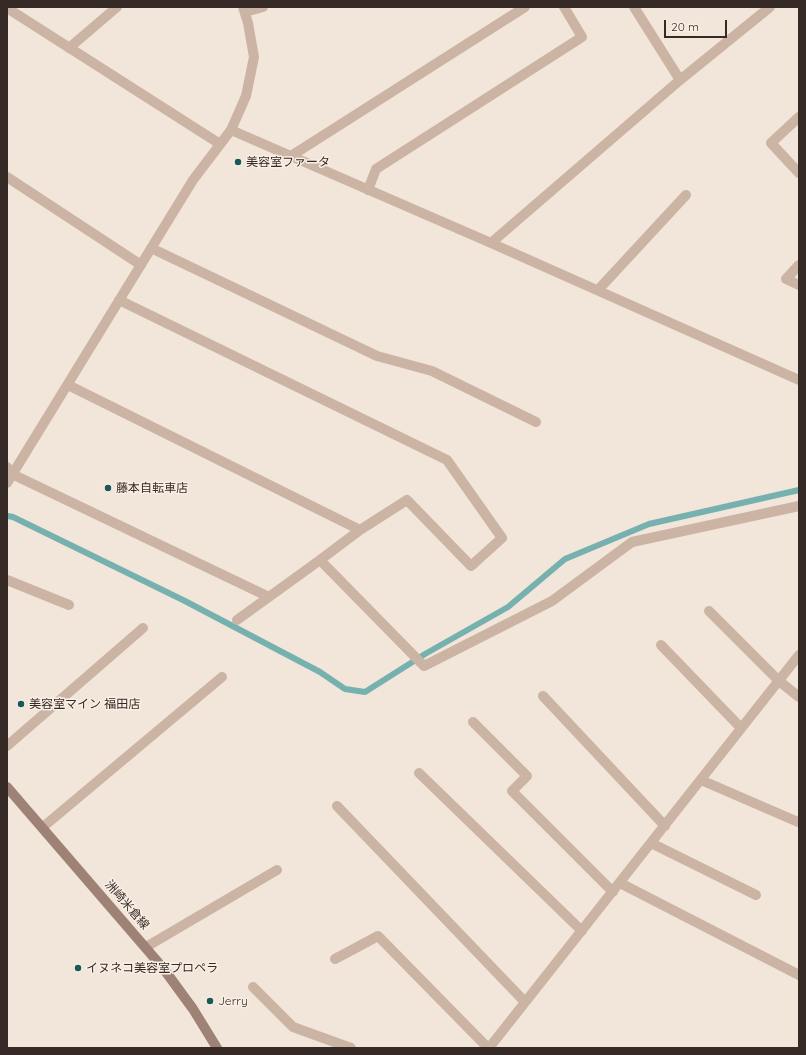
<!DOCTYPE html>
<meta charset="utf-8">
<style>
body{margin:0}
#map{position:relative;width:806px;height:1055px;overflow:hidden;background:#f2e5d9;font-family:Quicksand,sans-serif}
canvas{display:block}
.frame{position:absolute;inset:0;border:8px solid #362a26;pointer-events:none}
.scale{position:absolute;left:664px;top:20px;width:63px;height:18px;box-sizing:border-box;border:2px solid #362a26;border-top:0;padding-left:5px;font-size:12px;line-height:14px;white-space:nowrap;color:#362a26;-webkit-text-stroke:3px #faefe5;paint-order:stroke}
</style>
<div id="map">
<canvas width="806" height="1055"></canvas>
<div class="frame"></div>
<div class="scale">20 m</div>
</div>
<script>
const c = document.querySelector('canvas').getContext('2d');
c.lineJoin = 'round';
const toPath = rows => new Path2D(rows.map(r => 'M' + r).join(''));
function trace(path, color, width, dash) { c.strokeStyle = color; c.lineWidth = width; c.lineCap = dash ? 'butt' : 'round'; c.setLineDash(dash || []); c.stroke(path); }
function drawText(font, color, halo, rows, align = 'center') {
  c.font = font + ' Quicksand,"Noto Sans JP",sans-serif'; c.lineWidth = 3; c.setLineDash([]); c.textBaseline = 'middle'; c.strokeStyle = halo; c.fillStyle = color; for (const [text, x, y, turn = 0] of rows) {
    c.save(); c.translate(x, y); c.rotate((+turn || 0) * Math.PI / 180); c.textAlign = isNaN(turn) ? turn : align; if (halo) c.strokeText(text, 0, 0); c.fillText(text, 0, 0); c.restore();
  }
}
trace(toPath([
 [8,516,13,517,185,601,320,672,345,689,365,692,425,654,508,607,565,559,649,524,799,490]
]), '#76b1b0', 6);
trace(toPath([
 [634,7,680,80],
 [7,8,220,144],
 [245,12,263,7],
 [69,48,117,7],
 [799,117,771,143,799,173],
 [231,130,491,243,799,380],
 [291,156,525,7],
 [7,177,141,265],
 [368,190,376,169,582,37,564,7],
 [491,243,680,80,770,7],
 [151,248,377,356,432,371,536,422],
 [799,265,786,279,799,285],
 [598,290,686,195],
 [119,300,447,460,502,538,471,566,407,500,360,530],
 [68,385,360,530,320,560,424,666,552,601,632,542,799,506],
 [7,467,12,474,269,597],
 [7,483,193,180,231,130,246,96,254,57,248,23,243,7],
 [7,580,69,605],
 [709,611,779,681,799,697],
 [237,620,320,560],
 [661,645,741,728],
 [543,696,665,826],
 [473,722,527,776,512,791,613,892],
 [7,746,143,628],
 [419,773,582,931],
 [701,780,798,822],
 [337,806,525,1002],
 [43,827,222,677],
 [651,843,756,895],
 [620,883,799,975],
 [146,947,277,870],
 [335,959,378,936,488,1048],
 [253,987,293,1027,351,1048],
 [489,1048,799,655]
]), '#cbb4a4', 10);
trace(toPath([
 [7,787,163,968,193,1009,217,1048]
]), '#9f8276', 10);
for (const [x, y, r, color] of [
 [238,162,4,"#1a5859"],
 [108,488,4,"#1a5859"],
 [21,704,4,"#1a5859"],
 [78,968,4,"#1a5859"],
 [210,1001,4,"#1a5859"]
]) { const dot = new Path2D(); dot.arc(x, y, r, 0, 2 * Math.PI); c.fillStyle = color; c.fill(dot); trace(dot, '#faefe5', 1.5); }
drawText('12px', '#362a26', '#faefe5', [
 ["美容室ファータ",246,162],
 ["藤本自転車店",116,488],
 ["美容室マイン 福田店",29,704],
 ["イヌネコ美容室プロペラ",86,968],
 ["Jerry",218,1001]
], 'left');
drawText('12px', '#362a26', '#faefe5', [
 ["洲崎米倉線",127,905,49]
]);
</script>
